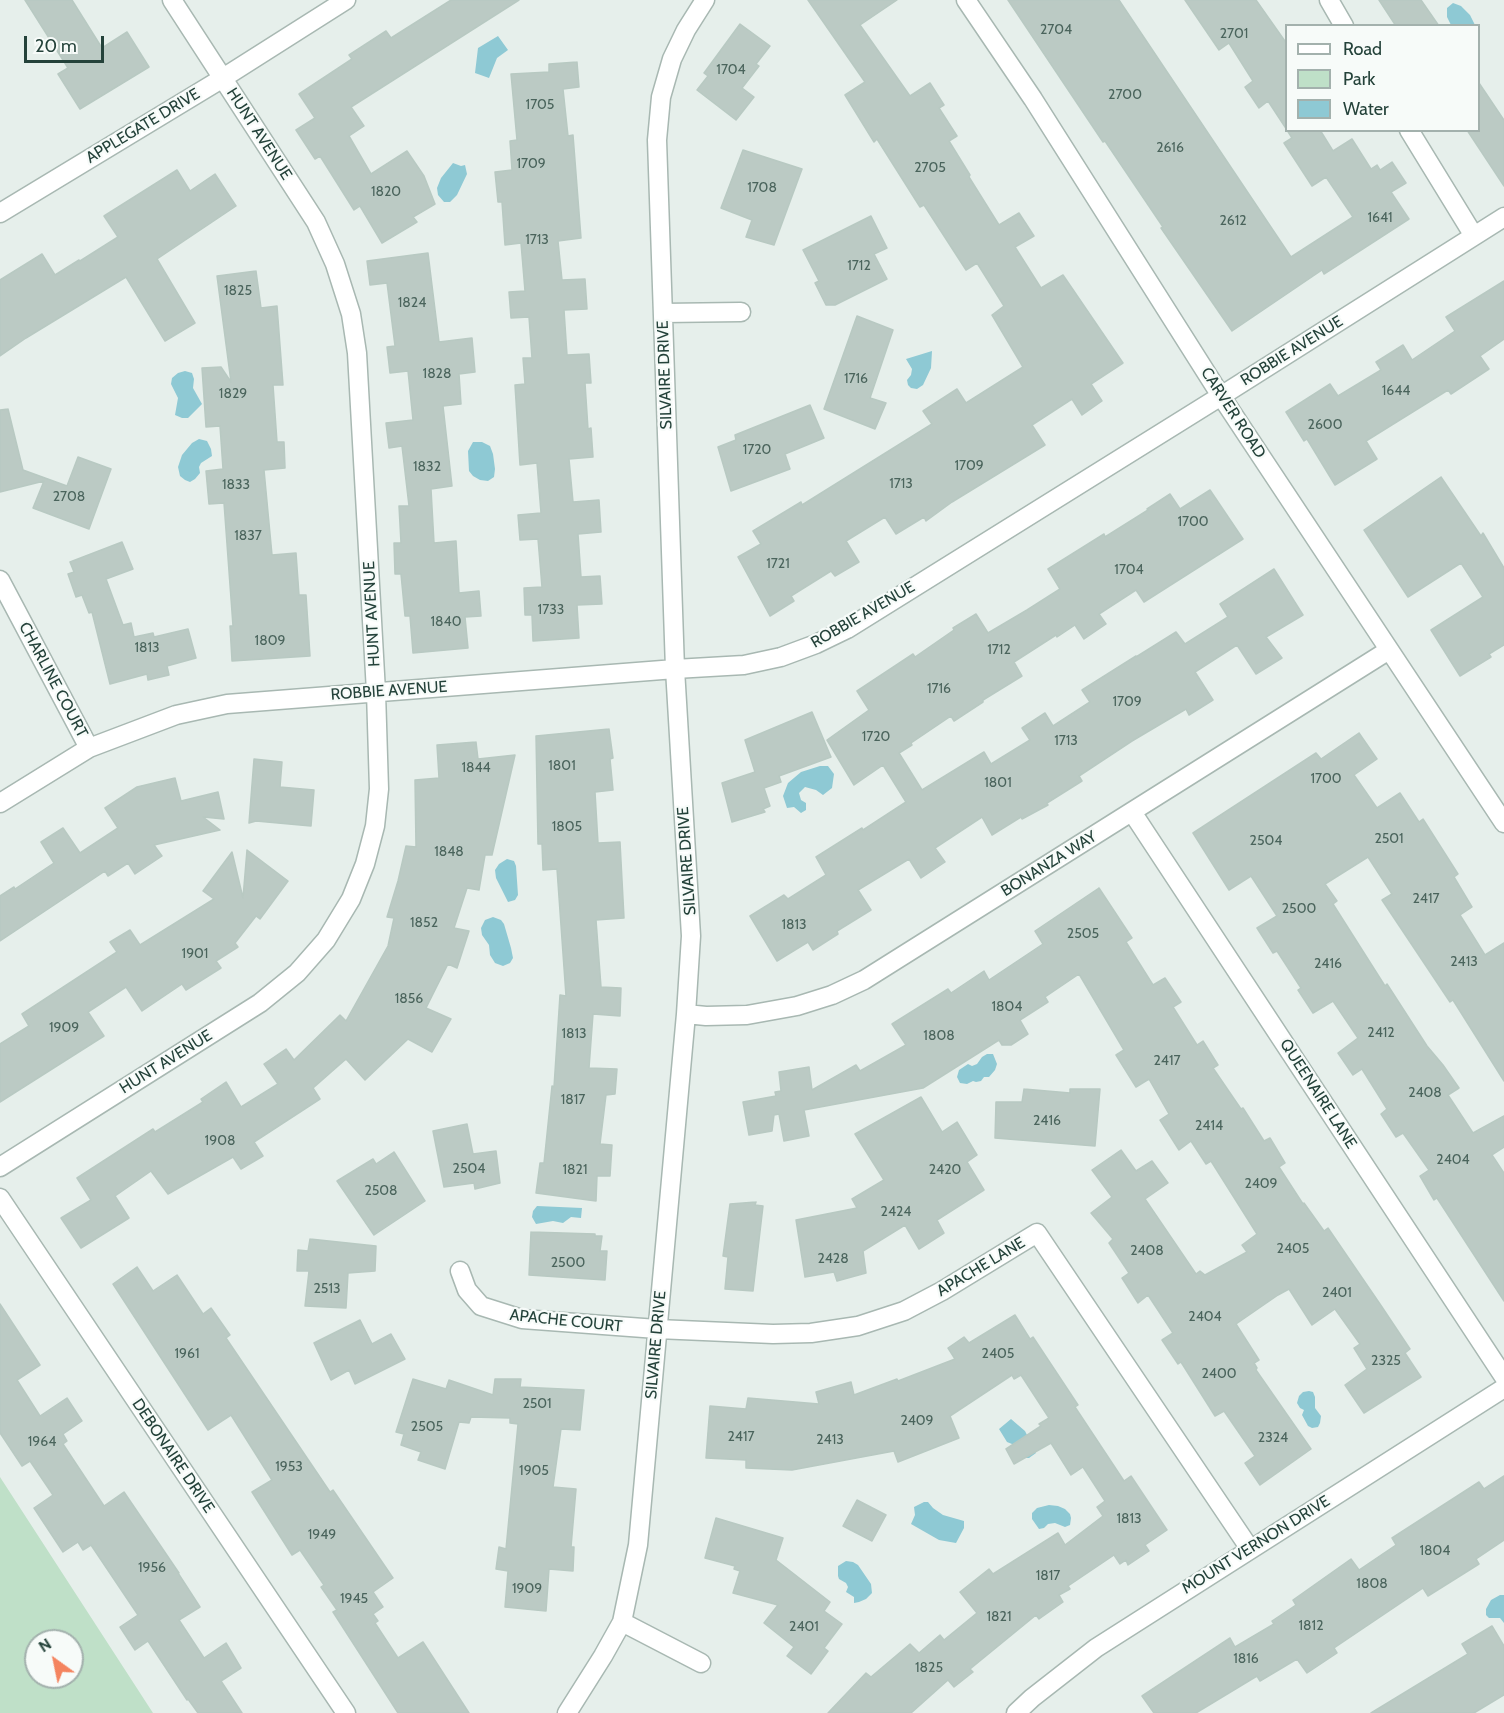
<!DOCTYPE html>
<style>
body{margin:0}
#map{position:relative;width:1504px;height:1713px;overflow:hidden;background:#e6efeb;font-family:Cabin,sans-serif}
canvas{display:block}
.legend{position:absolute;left:1285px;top:24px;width:195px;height:108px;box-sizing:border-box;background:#f7fbf9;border:2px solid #a3b1ad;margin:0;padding:8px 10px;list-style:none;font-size:18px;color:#24423a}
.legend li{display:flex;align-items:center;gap:12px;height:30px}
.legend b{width:30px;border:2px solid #a3b1ad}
.north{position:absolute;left:24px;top:1629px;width:60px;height:60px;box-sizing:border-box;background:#f7fbf9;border:2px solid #a3b1ad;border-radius:50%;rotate:327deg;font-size:16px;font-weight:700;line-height:24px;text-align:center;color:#24423a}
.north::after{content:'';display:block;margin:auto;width:21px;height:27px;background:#f4845f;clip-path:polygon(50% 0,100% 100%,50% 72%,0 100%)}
.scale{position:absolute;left:24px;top:36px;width:80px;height:27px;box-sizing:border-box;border:3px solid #24423a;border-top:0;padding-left:8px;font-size:18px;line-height:21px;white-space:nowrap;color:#24423a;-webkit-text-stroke:4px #f7fbf9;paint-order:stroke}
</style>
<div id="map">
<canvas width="1504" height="1713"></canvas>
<ul class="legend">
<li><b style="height:8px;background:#fff"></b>Road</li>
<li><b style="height:16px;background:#bfe0c8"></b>Park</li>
<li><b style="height:16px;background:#8ec9d4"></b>Water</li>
</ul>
<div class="north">N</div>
<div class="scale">20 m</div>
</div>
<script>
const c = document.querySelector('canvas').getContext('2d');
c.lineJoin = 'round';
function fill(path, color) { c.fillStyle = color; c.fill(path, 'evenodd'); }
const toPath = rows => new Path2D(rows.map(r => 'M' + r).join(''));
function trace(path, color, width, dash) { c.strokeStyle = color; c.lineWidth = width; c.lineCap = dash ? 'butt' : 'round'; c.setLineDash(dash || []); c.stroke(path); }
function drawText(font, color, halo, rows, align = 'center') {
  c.font = font + ' Cabin,sans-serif'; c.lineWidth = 4.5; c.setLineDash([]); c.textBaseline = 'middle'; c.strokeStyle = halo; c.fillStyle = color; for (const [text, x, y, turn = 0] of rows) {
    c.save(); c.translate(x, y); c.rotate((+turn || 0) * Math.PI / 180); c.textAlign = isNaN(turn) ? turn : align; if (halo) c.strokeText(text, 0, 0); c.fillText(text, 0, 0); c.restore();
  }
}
fill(toPath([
 [0,1477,153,1713,0,1713],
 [36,1641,72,1641,72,1677,36,1677]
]), '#bfe0c8');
fill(toPath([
 [1453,3,1461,6,1470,15,1475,25,1451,25,1447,17,1447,8],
 [498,36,508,50,497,58,489,78,475,73,478,48],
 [453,163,461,166,465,165,467,174,457,195,450,202,444,202,438,195,437,188,441,178],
 [932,351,931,368,923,385,917,389,911,388,908,385,907,380,911,375,912,369,906,359],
 [185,371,192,373,194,379,193,388,202,404,188,418,182,418,175,415,178,398,171,384,172,378,178,373],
 [199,439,207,441,211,449,212,456,201,463,199,467,200,473,195,479,190,482,185,480,180,476,178,467,182,455,192,443],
 [473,442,482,442,490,446,493,454,495,469,494,477,488,481,480,480,473,476,469,471,468,451],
 [820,766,828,766,834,774,832,788,823,795,816,790,805,787,799,793,801,800,806,803,806,810,801,813,794,807,787,808,783,796,788,783,801,772],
 [507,859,514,861,516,866,518,895,515,900,508,902,496,878,495,870,499,864],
 [493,917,501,920,504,924,511,948,513,958,510,963,503,966,495,963,490,955,489,945,482,935,481,928,485,920],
 [987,1054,993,1054,997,1064,995,1070,989,1077,984,1077,981,1081,976,1082,973,1081,967,1084,960,1083,957,1077,959,1070,968,1064,972,1066,977,1064,982,1057],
 [537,1206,582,1208,581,1218,571,1217,563,1223,553,1221,536,1224,532,1217,533,1211],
 [1309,1391,1313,1392,1315,1397,1315,1408,1321,1416,1320,1423,1318,1427,1312,1428,1308,1426,1302,1415,1304,1410,1300,1408,1297,1403,1299,1396,1303,1392],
 [1011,1419,1025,1431,1036,1453,1029,1458,1019,1458,1013,1450,1012,1444,1007,1442,999,1429],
 [924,1502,928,1502,933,1508,943,1515,964,1521,964,1528,956,1543,939,1540,911,1524,915,1515,914,1507],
 [1049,1505,1058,1506,1065,1509,1070,1514,1071,1518,1070,1525,1065,1527,1055,1523,1048,1524,1044,1528,1039,1529,1032,1519,1032,1513,1037,1508],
 [846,1561,853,1562,858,1565,871,1584,872,1593,866,1599,859,1602,854,1603,854,1597,846,1592,848,1587,846,1583,839,1579,838,1576,838,1566],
 [1500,1595,1504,1595,1504,1623,1500,1618,1489,1618,1486,1615,1486,1609,1491,1600]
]), '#8ec9d4');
const building = toPath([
 [25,0,72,0,102,48,127,32,149,67,80,109,58,74,68,68,25,0],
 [451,0,519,0,351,107,364,126,349,136,371,174,407,151,424,176,435,204,413,217,417,222,382,243,360,206,354,210,320,156,315,159,296,130,315,118,299,94,352,59,349,55,386,31,391,38,451,0],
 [808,0,897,0,860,25,910,96,930,83,944,105,939,108,957,136,949,141,970,175,969,177,999,225,1019,213,1034,236,1015,247,1041,288,1063,275,1123,363,1091,384,1102,401,1082,415,1072,399,1032,425,1045,445,952,502,926,521,924,517,896,534,885,517,846,541,859,562,835,576,831,571,791,596,794,601,770,616,738,557,761,544,753,531,801,502,802,505,932,424,923,411,957,389,966,403,1023,367,992,315,1004,306,977,263,966,270,924,205,920,207,877,139,874,142,845,95,865,82,808,0],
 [1008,0,1119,0,1291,257,1353,217,1326,177,1312,186,1284,143,1292,138,1287,130,1320,130,1333,151,1352,139,1371,169,1377,165,1380,170,1392,162,1406,183,1391,192,1409,219,1324,274,1322,270,1232,331,1161,228,1163,227,1105,141,1103,142,1008,0],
 [1185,0,1256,0,1287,44,1287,130,1268,101,1259,108,1245,87,1253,81,1229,43,1219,50,1185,0],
 [1379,0,1421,0,1439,26,1396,26,1379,0],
 [740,24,770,46,756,64,759,66,742,88,754,97,736,120,697,90,708,76,704,73,740,24],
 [577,62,579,87,563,89,568,136,573,135,581,238,558,241,562,280,585,279,587,309,564,310,567,355,589,354,591,383,585,383,588,429,591,428,593,457,569,459,573,502,599,500,601,532,578,534,581,577,600,576,602,604,577,605,579,638,533,641,532,615,525,615,524,588,542,587,538,539,520,540,518,515,541,513,537,463,520,465,515,385,525,384,523,358,532,358,529,317,511,318,509,292,525,291,521,243,505,245,502,202,498,202,495,172,512,170,510,141,517,140,511,74,549,72,549,64,577,62],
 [1479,83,1504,120,1504,186,1467,130,1479,130,1479,83],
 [743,150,802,169,774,245,746,237,752,220,721,208,743,150],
 [177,170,190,191,215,174,236,206,157,259,195,323,165,341,126,277,26,338,0,356,0,280,42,254,55,275,79,260,80,261,118,237,104,216,177,170],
 [871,216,887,248,874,254,887,279,835,305,826,305,815,283,819,281,803,250,871,216],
 [428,253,439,342,472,338,475,372,459,374,461,404,443,406,452,486,431,489,434,543,456,541,459,593,479,591,481,616,465,617,468,648,413,653,410,616,405,616,401,574,395,574,394,543,401,543,399,506,409,506,402,446,389,448,386,423,413,420,408,371,390,373,387,347,395,346,387,283,370,285,367,261,428,253],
 [256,271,261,308,277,306,283,385,273,385,277,442,284,442,285,468,264,470,272,555,296,553,299,595,306,595,310,656,232,661,230,626,233,626,224,503,209,504,206,471,223,469,220,426,206,427,202,368,221,367,231,382,217,276,256,271],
 [1504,281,1504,339,1480,356,1489,369,1451,394,1448,390,1366,441,1377,459,1335,485,1307,439,1304,441,1286,412,1330,384,1338,396,1381,370,1376,362,1403,345,1412,360,1455,331,1446,317,1504,281],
 [857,316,893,330,870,398,886,403,875,429,824,409,857,316],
 [810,405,824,438,785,454,790,469,731,491,718,447,736,440,735,435,810,405],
 [8,409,23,470,67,486,78,457,111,469,89,529,33,508,44,481,0,492,0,410,8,409],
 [1441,477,1481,536,1483,533,1504,568,1504,645,1489,654,1491,657,1460,676,1431,630,1483,597,1461,563,1408,597,1364,530,1441,477],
 [1210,490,1243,539,1144,602,1136,590,1099,614,1106,624,1084,639,1075,625,1057,637,1056,635,1014,662,1022,676,983,700,983,702,954,721,951,716,911,743,912,745,899,753,922,790,984,752,991,764,1030,740,1022,728,1045,713,1053,726,1090,702,1082,690,1136,656,1136,657,1176,632,1185,644,1228,617,1220,604,1274,569,1303,615,1266,637,1282,658,1256,674,1237,645,1195,672,1213,700,1189,715,1186,709,1132,741,1079,776,1082,781,1047,803,1048,805,1022,819,1021,817,992,835,982,817,935,848,945,862,921,878,909,859,858,890,871,910,837,931,838,934,813,950,808,942,777,961,750,916,784,895,788,899,826,875,816,857,862,828,863,830,906,802,883,765,854,785,827,740,869,710,857,691,913,654,915,657,954,630,953,628,976,614,988,633,1027,610,1060,589,1048,569,1104,534,1105,537,1148,510,1147,509,1170,494,1180,509,1210,490],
 [122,542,133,569,106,579,123,625,131,623,134,637,153,633,154,637,188,629,196,658,167,666,169,675,148,680,147,674,110,684,92,612,89,613,82,595,76,597,68,574,74,572,70,562,122,542],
 [812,712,831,757,779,776,781,782,764,788,770,806,763,809,765,812,732,822,722,783,755,772,745,740,812,712],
 [609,729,613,758,610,759,613,790,595,792,598,843,620,842,624,918,596,920,601,987,621,988,620,1016,593,1014,589,1068,617,1069,615,1094,606,1095,600,1144,612,1145,610,1176,597,1176,596,1201,536,1193,540,1163,544,1163,552,1086,554,1087,560,995,566,996,557,869,543,870,542,844,538,844,536,736,609,729],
 [1359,733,1377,759,1354,775,1377,808,1400,793,1419,822,1423,819,1458,874,1454,877,1472,907,1460,915,1485,955,1504,943,1504,1081,1453,1000,1450,1002,1382,900,1392,894,1368,857,1325,884,1337,901,1333,904,1385,986,1387,984,1427,1046,1443,1065,1459,1088,1448,1095,1473,1133,1504,1116,1504,1147,1492,1155,1504,1173,1504,1301,1437,1198,1434,1200,1420,1176,1429,1170,1403,1133,1396,1137,1381,1114,1387,1109,1362,1069,1353,1075,1338,1053,1358,1038,1333,1001,1313,1013,1298,990,1301,988,1277,951,1273,953,1257,928,1277,916,1251,876,1229,890,1193,833,1316,753,1321,759,1359,733],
 [476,742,478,759,515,755,492,855,485,855,479,890,467,888,454,928,469,931,457,968,448,964,426,1008,451,1019,432,1052,408,1039,365,1080,346,1059,313,1088,320,1099,254,1142,263,1156,241,1169,233,1157,168,1194,151,1171,115,1196,129,1218,81,1248,61,1218,91,1200,77,1178,153,1129,155,1132,203,1102,201,1099,226,1082,241,1107,278,1084,264,1064,286,1049,294,1060,340,1015,346,1021,388,946,394,918,387,917,398,881,406,846,416,847,415,780,439,778,437,745,476,742],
 [254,759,282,762,280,787,314,790,311,826,256,821,249,823,254,759],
 [175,778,181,801,218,792,224,819,203,817,220,830,154,845,162,856,135,874,128,863,108,876,105,871,0,941,0,896,14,887,15,889,54,863,41,842,63,828,80,853,118,828,105,808,137,787,175,778],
 [247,850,288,881,260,919,256,916,235,943,238,947,216,961,221,968,186,990,182,984,142,1011,126,987,88,1012,104,1036,0,1102,0,1044,29,1026,22,1014,117,952,110,942,130,930,140,945,214,899,203,891,232,852,243,898,247,850],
 [1099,888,1132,938,1126,942,1153,985,1165,978,1181,1002,1173,1007,1197,1045,1203,1041,1218,1065,1213,1068,1241,1109,1243,1108,1264,1141,1270,1138,1285,1163,1279,1167,1303,1204,1304,1203,1324,1231,1328,1228,1382,1307,1410,1349,1405,1353,1421,1377,1364,1413,1345,1385,1367,1369,1354,1348,1360,1344,1335,1309,1312,1325,1289,1289,1278,1295,1236,1324,1259,1360,1254,1363,1257,1368,1256,1370,1311,1449,1260,1485,1245,1463,1255,1456,1224,1411,1215,1416,1181,1362,1178,1364,1162,1340,1173,1333,1148,1295,1138,1303,1122,1278,1129,1273,1109,1243,1113,1239,1091,1213,1112,1197,1092,1170,1121,1150,1136,1171,1152,1161,1168,1183,1145,1199,1196,1274,1200,1271,1205,1275,1247,1252,1242,1245,1257,1234,1211,1161,1206,1164,1191,1141,1179,1150,1160,1120,1169,1114,1149,1079,1136,1087,1116,1055,1124,1050,1079,974,1045,997,1048,1002,1020,1020,1028,1034,1011,1045,1002,1045,999,1040,923,1088,804,1110,809,1136,784,1141,779,1114,774,1115,772,1131,749,1135,743,1102,776,1096,775,1092,781,1091,779,1072,809,1067,812,1090,856,1065,860,1071,906,1045,892,1024,948,989,951,993,984,971,989,980,1043,944,1035,931,1099,888],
 [1024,1089,1070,1093,1070,1089,1100,1089,1095,1146,995,1138,996,1102,1022,1102,1024,1089],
 [921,1097,942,1132,957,1122,977,1155,967,1162,984,1190,937,1220,944,1233,919,1249,905,1225,863,1251,866,1273,837,1281,834,1272,805,1277,796,1220,857,1208,852,1199,884,1180,855,1134,921,1097],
 [467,1124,473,1154,496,1151,500,1183,475,1189,474,1183,444,1187,433,1131,467,1124],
 [394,1152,425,1201,374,1235,337,1181,373,1159,376,1164,394,1152],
 [756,1202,755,1205,763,1206,753,1291,725,1289,728,1257,723,1256,730,1204,756,1202],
 [531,1232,595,1234,595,1236,602,1236,600,1251,607,1251,605,1280,529,1275,531,1232],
 [310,1239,376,1246,375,1271,348,1273,346,1308,305,1306,309,1271,297,1271,298,1250,308,1251,310,1239],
 [137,1267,153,1291,177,1275,203,1314,211,1308,230,1335,226,1338,330,1492,333,1490,393,1578,373,1592,383,1607,373,1614,378,1621,375,1623,398,1658,423,1642,469,1713,398,1713,333,1612,337,1610,321,1587,324,1585,300,1550,292,1555,252,1492,272,1480,231,1415,208,1430,113,1284,137,1267],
 [0,1304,40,1365,17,1380,40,1416,67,1398,82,1421,63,1434,67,1441,63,1444,104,1506,124,1492,179,1573,178,1573,200,1607,179,1620,204,1658,226,1643,241,1668,221,1681,242,1713,198,1713,188,1699,187,1700,148,1641,135,1650,120,1627,138,1615,91,1545,83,1550,78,1542,63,1552,34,1508,53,1495,30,1461,22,1466,0,1433,0,1304],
 [1015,1315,1030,1339,1033,1337,1078,1405,1075,1407,1124,1481,1131,1476,1167,1530,1145,1545,1149,1551,1128,1565,1126,1560,1120,1564,1114,1555,1068,1586,1070,1589,1059,1595,1063,1602,1039,1619,1036,1615,970,1669,973,1672,954,1687,948,1680,911,1713,828,1713,866,1673,871,1677,910,1644,919,1653,940,1635,944,1640,977,1613,960,1592,989,1569,993,1574,1058,1533,1065,1545,1103,1516,1097,1507,1105,1501,1083,1467,1071,1475,1051,1443,1014,1464,1006,1449,1041,1426,1039,1424,1049,1418,1021,1375,1014,1379,1012,1375,950,1416,959,1438,898,1462,894,1451,792,1470,746,1468,746,1460,706,1458,710,1406,746,1409,748,1398,819,1404,816,1392,851,1382,854,1395,897,1379,898,1381,955,1359,948,1348,964,1337,969,1343,1015,1315],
 [360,1320,372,1344,391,1334,405,1359,355,1384,349,1370,331,1380,314,1343,360,1320],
 [413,1379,446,1389,449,1380,493,1395,495,1379,521,1379,520,1387,584,1390,580,1430,561,1429,553,1487,576,1489,571,1547,574,1547,573,1571,549,1569,546,1611,505,1607,508,1571,496,1569,499,1547,506,1549,518,1424,510,1423,510,1418,471,1417,469,1423,459,1422,445,1469,418,1460,421,1452,401,1445,404,1434,396,1432,413,1379],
 [1504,1476,1504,1540,1476,1559,1479,1564,1428,1596,1423,1588,1334,1648,1337,1653,1307,1673,1297,1659,1260,1681,1257,1676,1196,1713,1154,1713,1142,1696,1230,1638,1235,1647,1274,1624,1272,1621,1296,1605,1293,1600,1351,1559,1359,1570,1396,1545,1392,1538,1479,1482,1484,1489,1504,1476],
 [857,1500,886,1515,872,1541,843,1526,857,1500],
 [716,1518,783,1538,776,1560,830,1602,824,1611,842,1624,824,1648,828,1651,811,1674,787,1656,794,1647,764,1623,778,1605,733,1593,740,1571,734,1569,735,1566,705,1558,716,1518],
 [1492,1626,1504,1646,1504,1695,1474,1713,1371,1713,1468,1654,1462,1644,1492,1626]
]);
fill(building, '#bbcac4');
trace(building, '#b8c9c2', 1.5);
const minor = toPath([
 [966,0,1033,99,1221,396,1504,823],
 [1329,0,1344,26],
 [1409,130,1474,236],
 [0,213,223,78,346,0],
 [663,313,741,312],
 [0,580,89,748],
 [0,803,89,748,176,715,227,704,675,669,744,665,781,657,816,644,847,629,1221,396,1504,217],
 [1132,812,1504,1377],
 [686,1014,706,1016,747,1015,797,1006,832,995,864,980,1389,650],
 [0,1167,260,1003,297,973,326,940,351,899,365,864,375,826,379,789,376,692,357,353,351,314,335,264,316,222,172,0],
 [0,1198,346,1713],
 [460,1271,467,1290,481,1306,522,1319,657,1329,773,1334,811,1333,858,1326,904,1311,942,1291,1037,1233,1250,1549],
 [622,1622,701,1663],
 [567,1713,603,1656,622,1622,638,1545,686,1014,691,936,675,669,657,140,661,97,672,59,686,30,705,0],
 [1016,1713,1032,1698,1096,1648,1504,1388]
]);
trace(minor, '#a8b8b2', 21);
trace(minor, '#fff', 18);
drawText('14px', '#4a645c', null, [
 ["2704",1056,30],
 ["2701",1234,34],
 ["1704",731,70],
 ["2700",1125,95],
 ["1705",540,105],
 ["2616",1170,148],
 ["1709",531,164],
 ["2705",930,168],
 ["1708",762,188],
 ["1820",386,192],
 ["1641",1380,218],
 ["2612",1233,221],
 ["1713",537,240],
 ["1712",859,266],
 ["1825",238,291],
 ["1824",412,303],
 ["1828",437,374],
 ["1716",856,379],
 ["1644",1396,391],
 ["1829",233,394],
 ["2600",1325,425],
 ["1720",757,450],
 ["1709",969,466],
 ["1832",427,467],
 ["1713",901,484],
 ["1833",236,485],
 ["2708",69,497],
 ["1700",1193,522],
 ["1837",248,536],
 ["1721",778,564],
 ["1704",1129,570],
 ["1733",551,610],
 ["1840",446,622],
 ["1809",270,641],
 ["1813",147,648],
 ["1712",999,650],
 ["1716",939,689],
 ["1709",1127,702],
 ["1720",876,737],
 ["1713",1066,741],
 ["1801",562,766],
 ["1844",476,768],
 ["1700",1326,779],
 ["1801",998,783],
 ["1805",567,827],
 ["2501",1389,839],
 ["2504",1266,841],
 ["1848",449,852],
 ["2417",1426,899],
 ["2500",1299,909],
 ["1852",424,923],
 ["1813",794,925],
 ["2505",1083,934],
 ["1901",195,954],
 ["2413",1464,962],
 ["2416",1328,964],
 ["1856",409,999],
 ["1804",1007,1007],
 ["1909",64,1028],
 ["2412",1381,1033],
 ["1813",574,1034],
 ["1808",939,1036],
 ["2417",1167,1061],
 ["2408",1425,1093],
 ["1817",573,1100],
 ["2416",1047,1121],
 ["2414",1209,1126],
 ["1908",220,1141],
 ["2404",1453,1160],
 ["2504",469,1169],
 ["1821",575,1170],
 ["2420",945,1170],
 ["2409",1261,1184],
 ["2508",381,1191],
 ["2424",896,1212],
 ["2405",1293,1249],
 ["2408",1147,1251],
 ["2428",833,1259],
 ["2500",568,1263],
 ["2513",327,1289],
 ["2401",1337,1293],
 ["2404",1205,1317],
 ["1961",187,1354],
 ["2405",998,1354],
 ["2325",1386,1361],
 ["2400",1219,1374],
 ["2501",537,1404],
 ["2409",917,1421],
 ["2505",427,1427],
 ["2417",741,1437],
 ["2324",1273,1438],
 ["2413",830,1440],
 ["1964",42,1442],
 ["1953",289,1467],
 ["1905",534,1471],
 ["1813",1129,1519],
 ["1949",322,1535],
 ["1804",1435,1551],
 ["1956",152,1568],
 ["1817",1048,1576],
 ["1808",1372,1584],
 ["1909",527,1589],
 ["1945",354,1599],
 ["1821",999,1617],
 ["1812",1311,1626],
 ["2401",804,1627],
 ["1816",1246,1659],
 ["1825",929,1668]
]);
drawText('16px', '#24423a', '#f7fbf9', [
 ["APPLEGATE DRIVE",143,126,-31],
 ["HUNT AVENUE",259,134,57],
 ["ROBBIE AVENUE",1292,351,-32],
 ["SILVAIRE DRIVE",665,375,-92],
 ["CARVER ROAD",1233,413,57],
 ["HUNT AVENUE",372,614,-93],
 ["ROBBIE AVENUE",863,615,-30],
 ["CHARLINE COURT",53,680,62],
 ["ROBBIE AVENUE",389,691,-4],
 ["SILVAIRE DRIVE",687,861,-94],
 ["BONANZA WAY",1049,864,-32],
 ["HUNT AVENUE",166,1062,-32],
 ["QUEENAIRE LANE",1318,1094,57],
 ["APACHE LANE",981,1267,-31],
 ["APACHE COURT",566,1321,6],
 ["SILVAIRE DRIVE",656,1345,-85],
 ["DEBONAIRE DRIVE",173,1456,56],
 ["MOUNT VERNON DRIVE",1256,1545,-32]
]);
</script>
